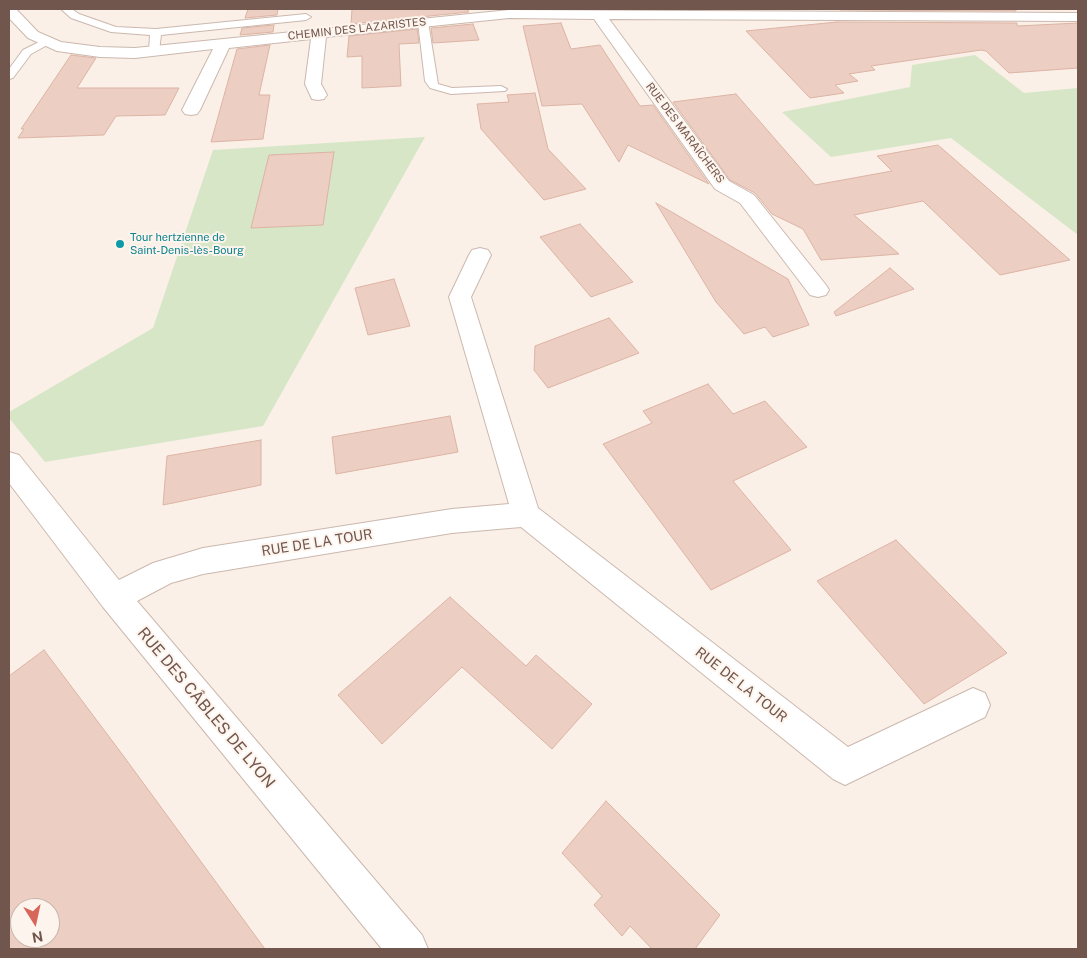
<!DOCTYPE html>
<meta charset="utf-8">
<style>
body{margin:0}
#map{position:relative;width:1087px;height:958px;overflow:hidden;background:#faf0e7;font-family:"Public Sans",sans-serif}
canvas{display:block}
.frame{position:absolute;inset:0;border:10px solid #71564e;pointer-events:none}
.north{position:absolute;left:10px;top:898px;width:50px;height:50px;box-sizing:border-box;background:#fdf5ed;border:1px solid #c5b5ad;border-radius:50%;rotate:170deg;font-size:14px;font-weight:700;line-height:20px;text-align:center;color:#71564e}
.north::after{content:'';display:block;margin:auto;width:18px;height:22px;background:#d6675a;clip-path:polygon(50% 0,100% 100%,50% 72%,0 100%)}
</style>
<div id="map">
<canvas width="1087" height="958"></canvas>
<div class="frame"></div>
<div class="north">N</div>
</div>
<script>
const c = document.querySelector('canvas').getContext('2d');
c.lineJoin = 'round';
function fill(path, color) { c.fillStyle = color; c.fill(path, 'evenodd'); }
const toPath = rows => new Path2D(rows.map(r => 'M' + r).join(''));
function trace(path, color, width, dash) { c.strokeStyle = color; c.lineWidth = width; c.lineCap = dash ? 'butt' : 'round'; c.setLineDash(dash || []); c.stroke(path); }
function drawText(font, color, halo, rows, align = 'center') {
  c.font = font + ' "Public Sans",sans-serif'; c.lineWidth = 4; c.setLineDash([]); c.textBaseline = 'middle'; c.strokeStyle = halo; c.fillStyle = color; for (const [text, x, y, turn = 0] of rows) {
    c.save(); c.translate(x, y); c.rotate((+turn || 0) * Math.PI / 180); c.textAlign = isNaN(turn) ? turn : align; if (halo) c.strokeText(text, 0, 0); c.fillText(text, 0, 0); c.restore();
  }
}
fill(toPath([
 [975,55,1024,93,1078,88,1078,235,951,138,831,157,782,112,910,87,912,65],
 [425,137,263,426,45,462,9,418,9,412,153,328,213,150]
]), '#d7e6c7');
const building = toPath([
 [248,9,278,9,277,15,245,18,248,9],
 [352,9,467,9,469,12,351,24,352,9],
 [840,9,1016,9,1016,11,840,10,840,9],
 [837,22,1017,23,1017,26,1078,23,1078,68,1009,73,986,51,981,50,871,66,875,70,849,74,858,81,835,85,844,93,810,98,746,31,837,22],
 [561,23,571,49,600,45,640,106,653,105,709,184,628,145,619,162,582,104,542,106,523,26,561,23],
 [473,24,479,40,433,43,431,28,473,24],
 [274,25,273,32,240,35,242,28,274,25],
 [417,29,419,43,399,44,401,86,362,88,362,56,347,57,349,36,417,29],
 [270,45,259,95,270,95,263,139,211,142,237,49,270,45],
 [71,55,96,58,77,88,179,88,165,115,116,116,104,135,18,138,24,129,21,129,71,55],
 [535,93,548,149,586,189,544,200,481,129,477,104,509,102,507,95,535,93],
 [736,94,815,185,892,171,877,156,938,145,1070,260,1000,275,923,201,854,215,899,254,821,260,803,229,772,214,755,193,730,180,673,102,736,94],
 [334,152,323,225,251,228,269,155,334,152],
 [656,203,788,279,809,325,773,337,765,327,744,334,716,302,656,203],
 [580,224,633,282,591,297,540,237,580,224],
 [890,268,914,289,836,316,834,312,890,268],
 [394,279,410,326,368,335,355,288,394,279],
 [609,318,639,353,548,388,534,370,535,346,609,318],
 [708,384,733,414,765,401,807,447,733,481,791,550,711,590,603,444,652,423,643,411,708,384],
 [450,416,458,452,336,474,332,437,450,416],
 [261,440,261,485,163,505,167,456,261,440],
 [896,540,1007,653,924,704,817,581,896,540],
 [450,597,526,666,536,655,592,704,552,749,462,667,382,744,338,695,450,597],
 [44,650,122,754,265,949,9,949,9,676,44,650],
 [20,908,50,908,50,938,20,938,20,908],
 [606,801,720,915,695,949,652,949,630,926,622,936,594,905,602,896,562,853,606,801]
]);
fill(building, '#eccec2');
trace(building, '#ddb3a4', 1);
const service = toPath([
 [61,9,72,9,79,14,116,27,156,29,306,14,311,17,306,20,161,35,159,51,154,54,149,51,150,35,111,32,71,18,61,9],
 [423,19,428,22,438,84,452,88,501,86,507,89,505,91,451,94,430,88,425,81,418,22,423,19],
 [45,39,50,42,49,44,31,54,13,78,9,79,9,69,23,50,45,39]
]);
const minor = toPath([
 [9,9,16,9,38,32,61,42,100,47,135,48,509,10,1078,13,1078,21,609,19,729,181,754,195,826,285,829,290,826,295,818,297,810,295,740,203,715,189,594,19,509,18,326,37,321,84,327,95,324,99,318,100,312,99,305,84,311,39,229,48,200,110,197,114,191,115,185,114,182,110,213,49,135,58,100,57,57,51,28,38,9,18,9,9],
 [480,248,488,250,491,255,471,297,538,508,848,747,973,688,985,693,990,705,985,717,845,785,833,779,521,527,452,533,203,574,171,583,137,601,422,935,428,949,382,949,103,607,9,483,9,452,19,455,119,580,153,563,203,548,452,509,509,504,449,297,469,255,472,250,480,248]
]);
trace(service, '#cbb8ae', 2);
trace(minor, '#cbb8ae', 2);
fill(service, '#fff');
fill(minor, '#fff');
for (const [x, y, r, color] of [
 [120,244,5,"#0f9aa8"]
]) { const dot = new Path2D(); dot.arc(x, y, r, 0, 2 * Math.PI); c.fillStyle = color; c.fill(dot); trace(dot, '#fdf5ed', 2); }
drawText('11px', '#71564e', '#fdf5ed', [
 ["CHEMIN DES LAZARISTES",357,29,-6],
 ["RUE DES MARAÎCHERS",685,133,53]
]);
drawText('11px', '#0d838f', '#fdf5ed', [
 ["Tour hertzienne de",130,238],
 ["Saint-Denis-lès-Bourg",130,251]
], 'left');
drawText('14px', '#71564e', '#fdf5ed', [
 ["RUE DE LA TOUR",317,543,-9],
 ["RUE DE LA TOUR",741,685,38]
]);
drawText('16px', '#71564e', '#fdf5ed', [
 ["RUE DES CÂBLES DE LYON",206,708,50]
]);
</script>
